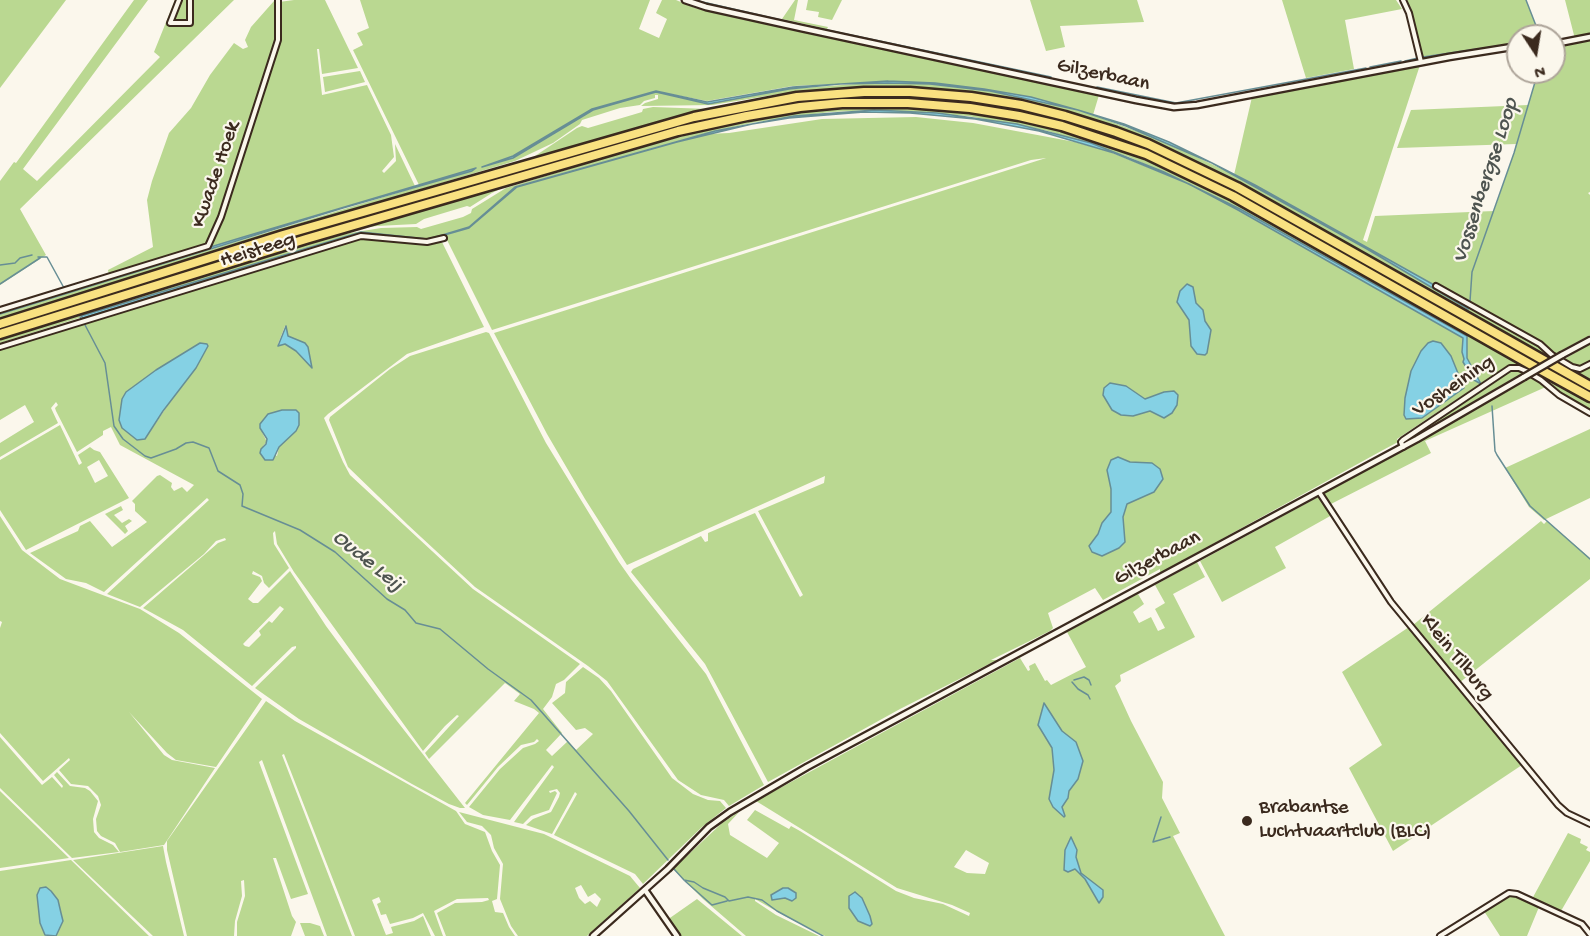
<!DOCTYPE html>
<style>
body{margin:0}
#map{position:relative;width:1590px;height:936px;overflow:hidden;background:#fbf7ec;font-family:"Gochi Hand",sans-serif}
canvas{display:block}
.north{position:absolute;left:1506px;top:24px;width:60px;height:60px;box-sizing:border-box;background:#fbf7ec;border:2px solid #aea59a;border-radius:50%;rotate:168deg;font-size:16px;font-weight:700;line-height:24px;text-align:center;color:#3b2a1e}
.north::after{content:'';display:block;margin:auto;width:21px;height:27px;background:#3b2a1e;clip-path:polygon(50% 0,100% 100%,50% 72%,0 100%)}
</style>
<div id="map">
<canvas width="1590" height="936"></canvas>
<div class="north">N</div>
</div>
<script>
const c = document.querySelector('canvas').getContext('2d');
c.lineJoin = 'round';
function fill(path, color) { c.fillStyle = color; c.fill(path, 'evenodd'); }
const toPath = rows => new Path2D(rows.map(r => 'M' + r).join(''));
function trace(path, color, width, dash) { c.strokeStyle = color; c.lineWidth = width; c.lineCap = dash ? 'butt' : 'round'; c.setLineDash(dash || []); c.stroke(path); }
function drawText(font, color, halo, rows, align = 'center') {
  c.font = font + ' "Gochi Hand",sans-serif'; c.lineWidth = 4.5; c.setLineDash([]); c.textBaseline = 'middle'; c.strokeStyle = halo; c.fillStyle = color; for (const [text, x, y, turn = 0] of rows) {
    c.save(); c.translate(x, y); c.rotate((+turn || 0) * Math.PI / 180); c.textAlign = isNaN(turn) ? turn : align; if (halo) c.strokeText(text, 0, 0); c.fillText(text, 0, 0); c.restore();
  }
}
fill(toPath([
 [0,0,66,0,0,88],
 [134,0,148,0,23,169,37,181,160,57,154,52,175,0,234,0,20,209,46,255,0,285,0,181,14,162,16,163],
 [294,0,325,0,358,68,322,74,319,49,317,49,322,95,367,85,391,135,394,157,382,171,384,173,396,161,395,144,415,186,66,291,210,245,214,240,279,41,279,2],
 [360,0,650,0,639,29,659,38,667,19,656,13,662,0,676,0,695,8,1099,95,1093,115,1166,142,1234,175,1252,97,1420,65,1363,240,1367,242,1375,216,1494,211,1514,153,1516,144,1397,148,1411,110,1528,105,1538,72,1554,72,1554,47,1590,41,1590,192,1588,193,1590,195,1590,335,1555,354,1544,345,1469,302,1466,306,1469,309,1470,306,1540,346,1545,352,1574,369,1580,370,1590,365,1590,382,1556,363,1556,361,1540,354,1244,186,1164,147,1100,123,908,89,835,88,779,94,712,105,641,106,645,103,658,99,658,95,655,95,655,98,644,101,640,105,620,108,582,120,580,124,553,143,515,161,351,210,0,320,0,314,64,294,476,169,419,185,353,50,363,45,357,33,369,28],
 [882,82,789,89,708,104,660,92,707,101,793,86],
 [795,0,798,0,794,20,828,27,827,29,782,19],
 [808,0,842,0,832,20,818,17,819,12,806,10],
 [1030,0,1137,0,1144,22,1060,26,1065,47,1046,51],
 [1282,0,1396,0,1402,9,1345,20,1354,69,1306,78],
 [1406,0,1526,0,1540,36,1518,36,1518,42,1421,57,1411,8],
 [1565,0,1590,0,1590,36,1575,39],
 [274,1,276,33,275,42,217,218,208,241,204,245,109,275,108,270,153,247,147,200,152,181,169,133,191,108,210,75,234,43,243,49,248,47,245,40,251,27],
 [360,71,365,82,325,92,323,77],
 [859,95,926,96,1001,105,1056,117,1146,146,1242,191,1541,363,1538,366,1287,223,1083,130,894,100,744,114,0,331,0,326,190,266,668,126,780,102],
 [653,107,709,109,532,158,577,128,582,126,588,128,632,115,642,112,643,109],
 [860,107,911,107,972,112,1005,117,1071,133,1134,154,1165,167,1224,195,1531,369,1530,371,1535,374,1536,372,1590,402,1590,409,1559,391,1546,379,1548,383,1569,398,1590,410,1590,412,1519,366,1504,368,1397,439,1398,442,1383,450,1160,573,1160,569,1103,600,1095,588,1048,613,1053,628,1050,631,991,660,997,660,900,709,768,782,705,664,631,572,633,569,701,536,705,542,708,541,708,533,755,513,800,597,803,595,758,511,824,483,825,476,627,565,585,499,547,434,494,333,1046,158,1031,160,492,330,446,238,429,241,359,235,0,346,360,233,424,239,361,232,81,316,79,318,0,343,0,337,194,277,344,234,381,228,417,227,421,229,463,217,471,213,472,209,506,188,632,150,739,121,814,109],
 [875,110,968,116,1048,131,1129,157,1189,184,1110,152,1075,142,973,123,916,117,822,119,729,133,707,134,639,152,715,131,756,122,830,112],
 [514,182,492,193,470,207,467,206,424,219,416,224,377,226,354,229],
 [362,236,428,243,441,240,484,327,407,354,328,414,324,418,343,462,350,475,473,589,580,664,564,680,556,684,552,697,543,709,562,733,546,750,552,756,568,741,576,750,593,734,585,728,576,730,552,703,565,693,566,682,583,667,599,678,611,691,672,778,693,794,708,800,720,801,726,808,702,827,643,884,635,874,554,835,577,794,575,792,552,834,526,825,533,819,551,812,559,797,560,793,557,789,549,791,550,793,555,791,557,793,549,810,531,816,523,824,514,822,554,767,552,765,510,820,483,815,469,807,500,769,523,748,535,744,539,741,537,739,534,742,521,745,498,767,467,805,465,803,539,713,534,709,514,701,520,694,505,683,429,759,425,753,459,716,457,715,445,726,423,751,294,572,277,544,275,531,273,533,274,544,289,568,269,588,264,583,262,576,253,571,252,574,260,577,262,581,248,599,253,603,258,603,290,571,326,626,386,707,465,808,460,808,449,804,412,784,299,719,255,688,296,648,296,646,292,647,252,686,183,630,143,608,218,543,226,540,225,538,216,541,204,554,140,607,107,594,209,500,207,498,104,592,86,583,66,579,30,553,78,531,80,526,90,521,112,547,147,522,135,511,135,504,132,501,157,476,160,475,172,483,171,487,174,491,182,487,187,492,194,485,120,445,111,427,103,431,103,435,77,452,56,411,55,408,58,405,56,402,51,408,58,423,0,457,0,443,34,422,25,405,0,420,0,348],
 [285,326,288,336,305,343,311,360,285,344,278,344],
 [200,343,207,347,145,439,119,420,122,399,126,392,156,370],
 [262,432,287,439,279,447,277,456,263,446,267,442],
 [280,606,284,609,272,623,269,621,259,631,261,635,249,647,245,646,243,644],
 [486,332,489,333,546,443,619,562,631,579,706,674,764,785,729,806,724,800,701,795,678,780,607,681,588,666,475,587,408,525,348,467,329,420,330,417,390,369,410,356],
 [1590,344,1590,362,1579,366,1563,360],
 [1519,369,1524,372,1407,440,1508,370],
 [1533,377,1548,386,1425,441,1431,453,1329,505,1323,494],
 [60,425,79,465,82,463,78,455,90,447,94,450,100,452,129,498,26,550,0,510,0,460],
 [99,460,108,476,95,483,87,467],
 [1590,429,1590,498,1544,520,1529,507,1505,468],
 [1320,496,1332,515,1275,547,1286,568,1222,602,1200,561],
 [121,506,123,510,114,515,122,523,129,519,132,521,125,526,128,531,125,534,105,514],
 [0,516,22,550,60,579,140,609,179,633,262,699,216,767,176,760,167,753,129,712,164,755,172,760,215,768,164,845,120,852,115,843,101,836,97,831,96,819,101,805,98,796,88,786,71,784,59,770,70,760,69,758,43,781,0,733,0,628,2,622,0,621],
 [1541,521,1544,524,1547,521,1590,558,1590,579,1459,683,1413,625],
 [1197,562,1205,577,1173,594,1195,637,1120,675,1121,681,1115,686,1131,721,1163,782,1162,798,1180,833,1173,836,1225,936,825,936,783,915,755,899,755,901,776,915,819,936,746,936,703,899,673,869,722,823,739,812,728,824,730,835,767,858,779,843,747,820,755,810,789,829,791,826,800,831,896,891,914,898,943,904,969,916,970,913,952,905,897,888,756,801,1020,658,1028,671,1030,670,1029,666,1035,663,1045,681,1047,680,1051,685,1086,667,1067,632,1138,594,1144,604,1133,612,1139,623,1151,617,1158,631,1165,628,1155,609,1165,603,1155,585],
 [966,850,989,863,985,874,967,873,954,867],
 [855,892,862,898,870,916,872,924,870,926,858,921,849,908],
 [1409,627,1522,765,1393,851,1349,768,1382,745,1342,672],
 [266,701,295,721,456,811,465,824,485,832,492,851,500,865,497,899,492,901,495,912,503,913,509,927,515,936,446,936,437,913,455,903,482,902,489,900,488,898,457,899,434,911,443,936,435,936,423,913,413,918,390,924,386,914,381,915,377,904,381,902,379,897,372,900,386,935,393,933,391,927,414,921,423,916,431,936,355,936,284,754,282,755,352,936,327,936,262,760,259,762,308,894,291,899,276,858,273,858,292,916,296,922,291,936,237,936,237,922,245,896,244,880,241,881,242,896,235,921,234,936,187,936,167,850,167,841],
 [0,737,42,785,52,777,62,788,63,786,54,775,57,772,70,786,85,788,90,791,98,801,93,819,94,832,99,838,113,845,119,852,72,858,0,788],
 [0,791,69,858,0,868],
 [459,812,544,834,630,876,640,888,587,936,518,936,511,926,500,899,503,864,494,848,491,835,482,826,467,822],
 [581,885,588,897,595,893,601,899,597,907,590,901,585,904,579,898,575,888],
 [1568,833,1581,839,1580,843,1588,847,1586,850,1590,852,1590,861,1561,911,1532,899],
 [163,846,166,862,184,936,153,936,73,860],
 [71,860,149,936,0,936,0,871],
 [1510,895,1539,907,1527,936,1500,936,1484,911],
 [697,899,742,936,679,936,667,920],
 [300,923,310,923,320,926,324,936,305,936]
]), '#bad891');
const water = toPath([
 [888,81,935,83,984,89,1031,97,1078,110,1124,124,1169,142,1212,163,1255,185,1470,305,1470,308,1478,312,1541,348,1544,350,1545,353,1542,348,1470,308,1468,309,1367,249,1212,163,1126,126,1078,110,990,91,930,84,888,83,839,84,789,89,708,104,656,92,593,110,513,158,482,167,513,156,592,109,656,91,707,102,793,87,888,81],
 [875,110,937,113,1017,124,1091,143,1164,172,1240,209,1467,336,1467,358,1481,384,1474,380,1463,362,1464,359,1462,352,1463,338,1238,210,1189,184,1114,153,1039,131,975,119,910,113,864,112,789,118,752,124,677,142,517,187,469,228,427,240,360,233,83,318,81,316,361,232,427,239,439,236,469,227,515,187,715,131,794,116,875,110],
 [476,168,472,171,343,208,0,314,66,291,240,238,476,168],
 [1187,284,1193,287,1196,303,1203,310,1205,321,1211,330,1207,353,1205,355,1197,354,1191,346,1189,320,1177,302,1180,291,1187,284],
 [286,326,288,336,305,343,308,347,312,368,296,351,285,344,278,346,286,326],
 [1433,341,1441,343,1451,356,1464,388,1422,418,1406,419,1404,415,1405,398,1411,371,1421,351,1428,343,1433,341],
 [200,343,207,344,208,346,196,368,163,411,145,439,137,440,122,428,119,420,122,399,126,392,156,370,200,343],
 [1110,383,1126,386,1145,399,1164,392,1174,391,1178,395,1177,405,1172,413,1164,418,1150,411,1133,416,1121,415,1112,410,1103,395,1104,388,1110,383],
 [282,410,296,410,299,413,299,425,296,431,279,447,273,460,265,460,260,453,261,449,266,444,267,439,260,428,260,424,268,414,282,410],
 [1118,457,1130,462,1152,463,1160,469,1163,479,1154,492,1127,504,1123,517,1125,542,1119,548,1102,556,1092,552,1089,546,1098,534,1102,523,1111,512,1111,489,1107,470,1111,460,1118,457],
 [1044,703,1062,731,1076,742,1083,761,1078,779,1069,791,1068,798,1062,807,1065,816,1064,817,1053,807,1049,799,1054,770,1052,748,1038,725,1044,703],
 [1071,837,1077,850,1076,857,1081,873,1103,890,1103,897,1099,903,1085,879,1075,869,1068,872,1064,870,1065,850,1071,837],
 [46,887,51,891,58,900,61,913,63,921,56,936,45,935,40,923,37,895,40,888,46,887],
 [783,888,788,888,796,893,796,898,792,901,785,898,772,900,771,895,783,888],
 [855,892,862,898,870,916,872,924,870,926,858,921,849,908,849,896,855,892]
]);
fill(water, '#85d1e4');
trace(water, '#678e95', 1.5);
trace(toPath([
 [694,0,803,25],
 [1526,0,1540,36],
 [808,26,1051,77],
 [1423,57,1518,43],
 [1405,61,1418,58],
 [1370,67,1401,61],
 [1097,87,1176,103,1366,68],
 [38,257,47,257,64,288],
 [0,265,15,263,20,258,32,255],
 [0,284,40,258],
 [1470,301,1472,272,1514,153,1538,72],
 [80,317,82,319],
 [84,323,105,363,114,426,123,439,145,456,151,458,176,449,186,443,193,442,209,448,218,471,240,485,243,494,242,506,300,530,335,552,387,599,405,610,416,623,440,629,488,669,531,700,629,811,668,860],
 [1492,406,1495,451,1497,455,1530,506,1590,559],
 [1074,680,1084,677,1089,680,1091,685],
 [1072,682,1078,689,1088,695,1090,699],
 [1161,817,1153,842,1170,837],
 [674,869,684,880,694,882,703,888,725,897,729,901,748,897,762,900,777,911,823,936],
 [685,881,712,905,727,901]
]), '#678e95', 1.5);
const minor = toPath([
 [179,0,170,23,190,23,190,0],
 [1403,0,1409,13,1421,62],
 [1436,286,1540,344,1552,355,1572,367,1580,369,1590,364],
 [0,310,208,246,221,217,278,40,278,0],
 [0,347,361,236,427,242,444,238],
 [1403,447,1401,442,1403,440,1510,368,1519,368,1526,371,1541,380,1559,395,1590,413],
 [1319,492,1391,602,1558,805,1567,813,1590,824],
 [1440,936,1509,893,1517,894,1582,924,1590,934]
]);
const tertiary = toPath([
 [685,0,706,7,801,28,1136,100,1174,107,1197,105,1449,57,1518,46],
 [1554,44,1590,37],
 [1562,355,1590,340],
 [645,890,677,936],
 [593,936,668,869,709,827,730,812,807,767,1417,439,1524,377]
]);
const motorway = toPath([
 [0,324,283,235,694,117,797,97,864,92,910,92,971,97,1021,105,1065,116,1116,132,1148,144,1237,187,1545,361],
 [0,334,306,239,678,131,747,116,800,107,842,103,908,103,970,108,1019,116,1062,126,1146,154,1233,196,1535,367],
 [1551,364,1590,386],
 [1541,370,1590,397]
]);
trace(minor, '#3b2a1e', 8);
trace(tertiary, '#3b2a1e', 9);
trace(motorway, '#3b2a1e', 13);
trace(minor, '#fbf7ec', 4);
trace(tertiary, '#fbf7ec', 4.5);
trace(motorway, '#f9e181', 8);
const tertiaryBridge = toPath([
 [1524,377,1562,355]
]);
trace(tertiaryBridge, '#3b2a1e', 9, []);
trace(tertiaryBridge, '#fbf7ec', 4.5);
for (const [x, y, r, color] of [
 [1247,821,6,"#3b2a1e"]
]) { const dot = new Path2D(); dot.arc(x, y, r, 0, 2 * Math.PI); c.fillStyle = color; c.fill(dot); trace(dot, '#fbf7ec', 2); }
drawText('21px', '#3b2a1e', '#fbf7ec', [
 ["Gilzerbaan",1103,76,12],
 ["Kwade Hoek",217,175,-71],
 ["Heisteeg",258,251,-17],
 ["Vosheining",1454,387,-34],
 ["Gilzerbaan",1158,559,-28],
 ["Klein Tilburg",1456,658,51]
]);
drawText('21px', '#3b2a1e', '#fbf7ec', [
 ["Brabantse",1259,809],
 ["Luchtvaartclub (BLC)",1259,833]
], 'left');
drawText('italic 22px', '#4e5450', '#fbf7ec', [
 ["Vossenbergse Loop",1487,181,-72],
 ["Oude Leij",367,562,39]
]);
</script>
